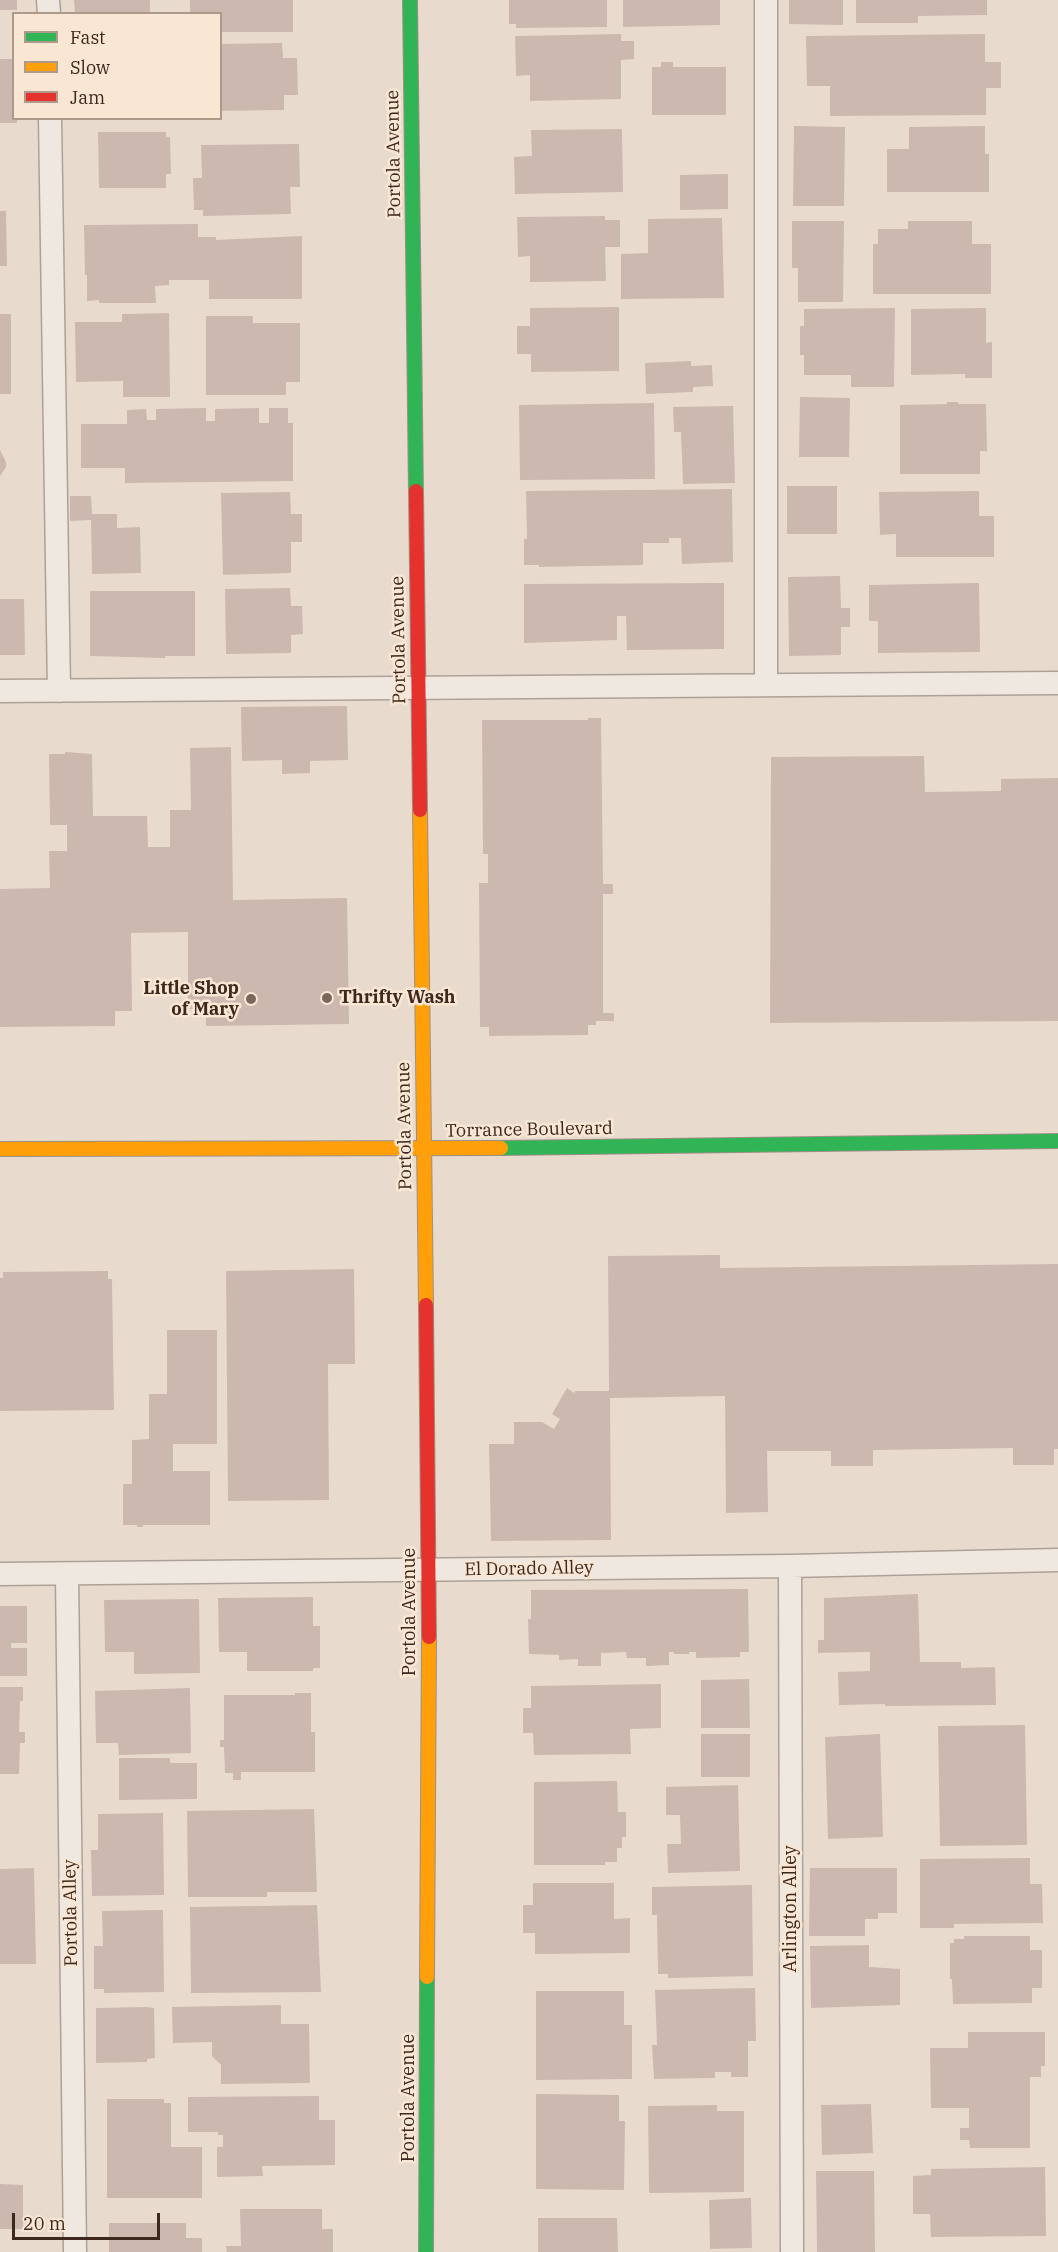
<!DOCTYPE html>
<style>
body{margin:0}
#map{position:relative;width:1058px;height:2252px;overflow:hidden;background:#e8dbce;font-family:"IBM Plex Serif",serif}
canvas{display:block}
.legend{position:absolute;left:12px;top:12px;width:210px;height:108px;box-sizing:border-box;background:#f9e7d4;border:2px solid #ae9a8b;margin:0;padding:8px 10px;list-style:none;font-size:18px;color:#3e271d}
.legend li{display:flex;align-items:center;gap:12px;height:30px}
.legend b{width:30px;border:2px solid #ae9a8b}
.scale{position:absolute;left:12px;top:2213px;width:148px;height:27px;box-sizing:border-box;border:3px solid #3e271d;border-top:0;padding-left:8px;font-size:18px;line-height:21px;white-space:nowrap;color:#3e271d;-webkit-text-stroke:4px #f9e7d4;paint-order:stroke}
</style>
<div id="map">
<canvas width="1058" height="2252"></canvas>
<ul class="legend">
<li><b style="height:8px;background:#30b455"></b>Fast</li>
<li><b style="height:8px;background:#ff9f0a"></b>Slow</li>
<li><b style="height:8px;background:#e5322d"></b>Jam</li>
</ul>
<div class="scale">20 m</div>
</div>
<script>
const c = document.querySelector('canvas').getContext('2d');
c.lineJoin = 'round';
function fill(path, color) { c.fillStyle = color; c.fill(path, 'evenodd'); }
const toPath = rows => new Path2D(rows.map(r => 'M' + r).join(''));
function trace(path, color, width, dash) { c.strokeStyle = color; c.lineWidth = width; c.lineCap = dash ? 'butt' : 'round'; c.setLineDash(dash || []); c.stroke(path); }
function drawText(font, color, halo, rows, align = 'center') {
  c.font = font + ' "IBM Plex Serif",serif'; c.lineWidth = 5; c.setLineDash([]); c.textBaseline = 'middle'; c.strokeStyle = halo; c.fillStyle = color; for (const [text, x, y, turn = 0] of rows) {
    c.save(); c.translate(x, y); c.rotate((+turn || 0) * Math.PI / 180); c.textAlign = isNaN(turn) ? turn : align; if (halo) c.strokeText(text, 0, 0); c.fillText(text, 0, 0); c.restore();
  }
}
fill(toPath([
 [0,0,17,0,17,10,0,10],
 [74,0,150,0,150,14,75,14],
 [190,0,293,0,293,32,220,32,220,14,190,14],
 [509,0,607,0,607,27,516,28,516,24,509,24],
 [623,0,720,0,720,25,623,27],
 [789,0,843,0,843,25,789,24],
 [856,0,987,0,987,15,918,16,918,23,856,23],
 [621,34,621,41,634,41,634,59,621,60,621,99,530,101,530,75,516,76,515,36],
 [985,34,985,62,1001,62,1001,88,986,88,986,115,830,116,830,86,807,86,806,36],
 [282,43,283,58,297,58,298,95,284,95,284,110,220,111,220,44],
 [0,59,14,59,14,118,17,118,17,123,0,123],
 [661,62,673,62,673,67,726,67,726,115,652,115,652,67,661,67],
 [794,126,845,127,844,206,793,206],
 [985,126,985,154,989,154,989,192,887,192,887,149,909,149,909,127],
 [622,129,623,192,515,194,514,157,532,156,531,130],
 [98,132,166,132,166,137,170,137,171,174,166,174,166,188,99,188],
 [299,144,300,187,290,187,291,214,203,216,203,210,194,210,193,178,202,178,201,145],
 [728,174,728,209,680,210,680,175],
 [0,211,6,211,7,266,0,266],
 [605,216,605,220,620,220,620,247,605,247,606,281,530,282,530,256,518,257,517,217],
 [722,218,724,298,621,299,621,254,648,253,648,219],
 [792,221,844,221,843,302,798,302,798,268,792,268],
 [908,221,972,221,972,244,991,244,991,294,873,294,873,244,878,244,878,229,908,229],
 [198,224,198,237,216,237,216,240,302,236,302,299,209,299,209,280,169,280,169,285,155,286,156,303,99,303,99,300,87,301,87,275,85,275,84,225],
 [619,307,619,371,531,372,531,354,517,354,517,326,530,326,530,308],
 [895,308,894,387,851,387,851,375,804,375,804,355,800,355,800,326,804,326,804,309],
 [986,308,986,343,992,342,992,378,965,378,965,374,911,375,911,309],
 [169,313,170,397,123,397,123,381,76,382,75,322,122,322,122,314],
 [0,314,11,314,11,394,0,394],
 [206,316,253,316,253,323,300,323,300,382,286,382,286,395,206,395],
 [691,361,691,366,712,365,713,386,693,387,693,392,646,394,645,363],
 [800,397,850,398,849,457,799,457],
 [947,402,958,402,958,404,986,404,987,451,980,451,980,474,900,474,900,405,947,404],
 [654,403,655,479,520,480,519,405],
 [733,406,735,483,683,484,681,432,674,432,673,407],
 [206,408,206,421,215,421,215,409,259,408,259,423,269,423,269,408,288,408,288,423,293,423,293,481,125,483,125,468,81,468,81,424,127,424,127,410,146,409,147,420,156,420,156,409],
 [0,450,6,462,6,467,0,476],
 [787,486,837,486,837,534,787,534],
 [732,489,733,562,682,564,681,538,669,538,669,543,643,543,643,565,539,567,539,565,524,565,524,539,527,539,526,491],
 [979,491,979,516,994,516,994,557,896,557,896,534,880,535,879,492],
 [290,492,291,514,302,514,302,542,291,542,291,573,223,575,221,493],
 [70,496,91,496,92,514,117,514,117,528,140,527,141,573,92,574,91,520,70,521],
 [840,576,841,608,850,608,850,627,841,627,841,655,789,656,788,577],
 [724,583,724,649,627,650,626,616,617,616,617,640,524,643,524,584],
 [979,583,980,652,878,653,878,621,869,621,869,585],
 [290,588,291,606,302,606,303,634,291,635,291,653,226,654,225,589],
 [90,591,195,591,195,656,165,656,165,658,90,656],
 [0,599,24,599,25,655,0,655],
 [347,706,348,760,310,761,310,773,282,774,282,760,242,761,241,707],
 [588,718,601,718,603,884,613,884,613,894,603,894,603,1013,614,1013,614,1021,596,1021,596,1025,588,1025,588,1035,489,1036,489,1027,480,1027,479,883,488,883,488,854,483,854,482,720,588,720],
 [231,747,233,900,347,898,349,1024,206,1026,206,1009,188,1009,188,932,131,933,132,1011,115,1011,115,1026,0,1027,0,889,50,888,49,851,67,851,67,825,50,825,49,754,65,754,65,752,92,754,93,816,147,816,148,847,170,847,170,810,191,810,190,748],
 [924,756,925,792,1001,791,1001,779,1058,778,1058,1021,770,1023,771,757],
 [720,1255,720,1268,1058,1264,1058,1449,1054,1449,1054,1465,1013,1465,1013,1448,873,1450,873,1466,831,1466,831,1451,767,1451,768,1512,726,1513,725,1396,610,1398,611,1540,491,1541,489,1444,514,1444,514,1422,542,1422,554,1429,560,1419,552,1414,567,1388,574,1393,575,1391,609,1391,608,1256],
 [354,1269,355,1364,328,1364,329,1500,228,1501,226,1271],
 [108,1271,108,1279,112,1279,114,1410,0,1411,0,1278,3,1278,3,1272],
 [167,1330,217,1330,217,1444,173,1444,173,1471,210,1471,210,1525,143,1525,143,1527,137,1527,137,1525,123,1525,123,1484,132,1484,132,1440,149,1439,149,1394,167,1394],
 [748,1589,749,1652,740,1652,740,1657,696,1658,696,1652,689,1652,689,1654,674,1654,674,1652,669,1652,669,1665,646,1666,646,1658,627,1658,626,1652,601,1653,601,1666,578,1666,578,1659,559,1660,559,1655,529,1654,528,1619,531,1619,531,1590],
 [918,1594,920,1662,961,1662,961,1668,995,1667,996,1705,885,1706,885,1704,839,1705,838,1672,870,1671,870,1652,818,1653,818,1640,824,1640,824,1598],
 [313,1597,313,1626,320,1626,320,1668,313,1668,313,1671,247,1671,247,1652,219,1652,218,1598],
 [199,1599,200,1673,134,1674,134,1652,105,1652,104,1600],
 [0,1606,27,1606,27,1643,11,1643,11,1648,27,1648,27,1676,0,1676],
 [749,1679,750,1728,701,1728,701,1680],
 [661,1684,661,1728,630,1729,631,1754,534,1755,533,1733,523,1733,523,1708,531,1708,531,1686],
 [0,1687,23,1687,23,1701,20,1701,19,1732,25,1732,25,1743,20,1743,19,1774,0,1774],
 [190,1688,191,1753,119,1755,118,1743,96,1743,95,1691],
 [295,1693,311,1693,311,1732,315,1732,315,1772,241,1772,241,1780,233,1780,233,1773,225,1773,224,1747,220,1747,220,1740,224,1740,224,1695,295,1695],
 [1025,1725,1027,1845,940,1846,938,1726],
 [701,1734,750,1734,750,1777,701,1777],
 [880,1734,883,1837,828,1839,825,1737],
 [119,1758,170,1758,170,1763,197,1763,197,1799,119,1800],
 [617,1781,618,1812,626,1812,626,1837,622,1837,622,1848,617,1848,617,1862,605,1862,605,1865,534,1865,534,1782],
 [738,1785,740,1871,668,1873,667,1844,681,1844,680,1815,666,1815,666,1787],
 [314,1809,317,1892,267,1892,267,1897,188,1897,187,1811],
 [163,1813,164,1895,92,1896,91,1850,98,1850,98,1814],
 [1030,1858,1030,1884,1042,1884,1043,1923,954,1924,954,1928,920,1928,920,1859],
 [34,1868,36,1964,0,1964,0,1869],
 [810,1868,897,1868,897,1913,878,1913,878,1919,865,1919,865,1936,809,1936],
 [533,1883,614,1883,614,1919,630,1918,630,1953,535,1954,535,1933,523,1933,523,1905,533,1905],
 [752,1885,753,1976,668,1978,668,1974,658,1974,657,1915,652,1915,652,1887],
 [317,1905,321,1992,191,1993,190,1907],
 [163,1910,164,1992,104,1993,104,1989,94,1989,94,1946,103,1946,102,1911],
 [964,1936,1030,1936,1030,1950,1042,1950,1042,1988,1032,1988,1032,2003,953,2004,952,1979,950,1979,950,1943,954,1943,954,1939,964,1939],
 [869,1945,869,1967,900,1969,900,2005,811,2008,810,1946],
 [755,1988,756,2041,748,2041,748,2077,731,2077,731,2072,715,2072,715,2078,654,2079,652,2045,657,2045,655,1990],
 [536,1991,624,1991,624,2025,632,2025,632,2079,536,2080],
 [281,2005,281,2024,309,2024,310,2083,221,2084,221,2065,212,2056,212,2042,173,2043,172,2007],
 [147,2007,154,2008,155,2058,147,2059,147,2062,96,2063,96,2008],
 [968,2032,1045,2032,1045,2066,1041,2066,1041,2077,1030,2077,1030,2148,970,2148,969,2140,960,2140,960,2128,969,2128,969,2108,931,2108,930,2048,968,2048],
 [536,2094,619,2095,619,2121,625,2121,624,2190,536,2189],
 [319,2096,319,2120,335,2120,335,2165,262,2166,263,2176,217,2177,217,2147,223,2147,223,2135,218,2135,218,2132,188,2132,188,2097],
 [107,2099,164,2099,164,2103,171,2103,171,2147,202,2147,202,2198,107,2198],
 [871,2104,873,2153,822,2155,821,2105],
 [717,2105,717,2111,744,2111,744,2192,649,2193,648,2106],
 [1045,2167,1046,2236,931,2237,930,2214,913,2214,913,2176,931,2175,931,2169],
 [816,2171,874,2171,875,2252,817,2252],
 [0,2184,23,2185,23,2229,0,2229],
 [751,2198,752,2248,710,2249,709,2200],
 [240,2209,322,2209,322,2229,333,2229,333,2252,227,2252,226,2246,241,2246],
 [538,2218,617,2218,618,2252,538,2252],
 [109,2223,186,2223,186,2238,202,2238,202,2252,109,2252]
]), '#ccb8af');
const lane = toPath([
 [48,0,49,14],
 [766,0,766,685],
 [50,118,59,691],
 [0,691,1058,683],
 [790,1566,792,2252],
 [0,1574,790,1566,1058,1560],
 [67,1574,75,2252]
]);
const fast = toPath([
 [410,0,416,491],
 [501,1148,1058,1141],
 [426,2252,427,1977]
]);
const slow = toPath([
 [420,810,426,1305],
 [0,1149,501,1148],
 [427,1977,429,1637]
]);
const jam = toPath([
 [416,491,420,810],
 [426,1305,429,1637]
]);
trace(lane, '#ada197', 25);
trace(fast, '#9d9087', 16);
trace(slow, '#9d9087', 16);
trace(jam, '#9d9087', 16);
trace(lane, '#efe8e1', 22);
trace(fast, '#30b455', 14);
trace(slow, '#ff9f0a', 14);
trace(jam, '#e5322d', 14);
for (const [x, y, r, color] of [
 [327,998,6,"#7a665b"],
 [251,999,6,"#7a665b"]
]) { const dot = new Path2D(); dot.arc(x, y, r, 0, 2 * Math.PI); c.fillStyle = color; c.fill(dot); trace(dot, '#f9e7d4', 2); }
drawText('18px', '#3e271d', '#f9e7d4', [
 ["Portola Avenue",394,154,-91],
 ["Portola Avenue",399,640,-91],
 ["Portola Avenue",405,1126,-91],
 ["Torrance Boulevard",529,1130,-1],
 ["El Dorado Alley",529,1569,-1],
 ["Portola Avenue",410,1612,-90],
 ["Arlington Alley",791,1909,-90],
 ["Portola Alley",71,1913,-91],
 ["Portola Avenue",409,2098,-90]
]);
drawText('bold 18px', '#3e271d', '#f9e7d4', [
 ["Little Shop",239,989],
 ["of Mary",239,1010],
 ["Thrifty Wash",339,998,"left"]
], 'right');
</script>
